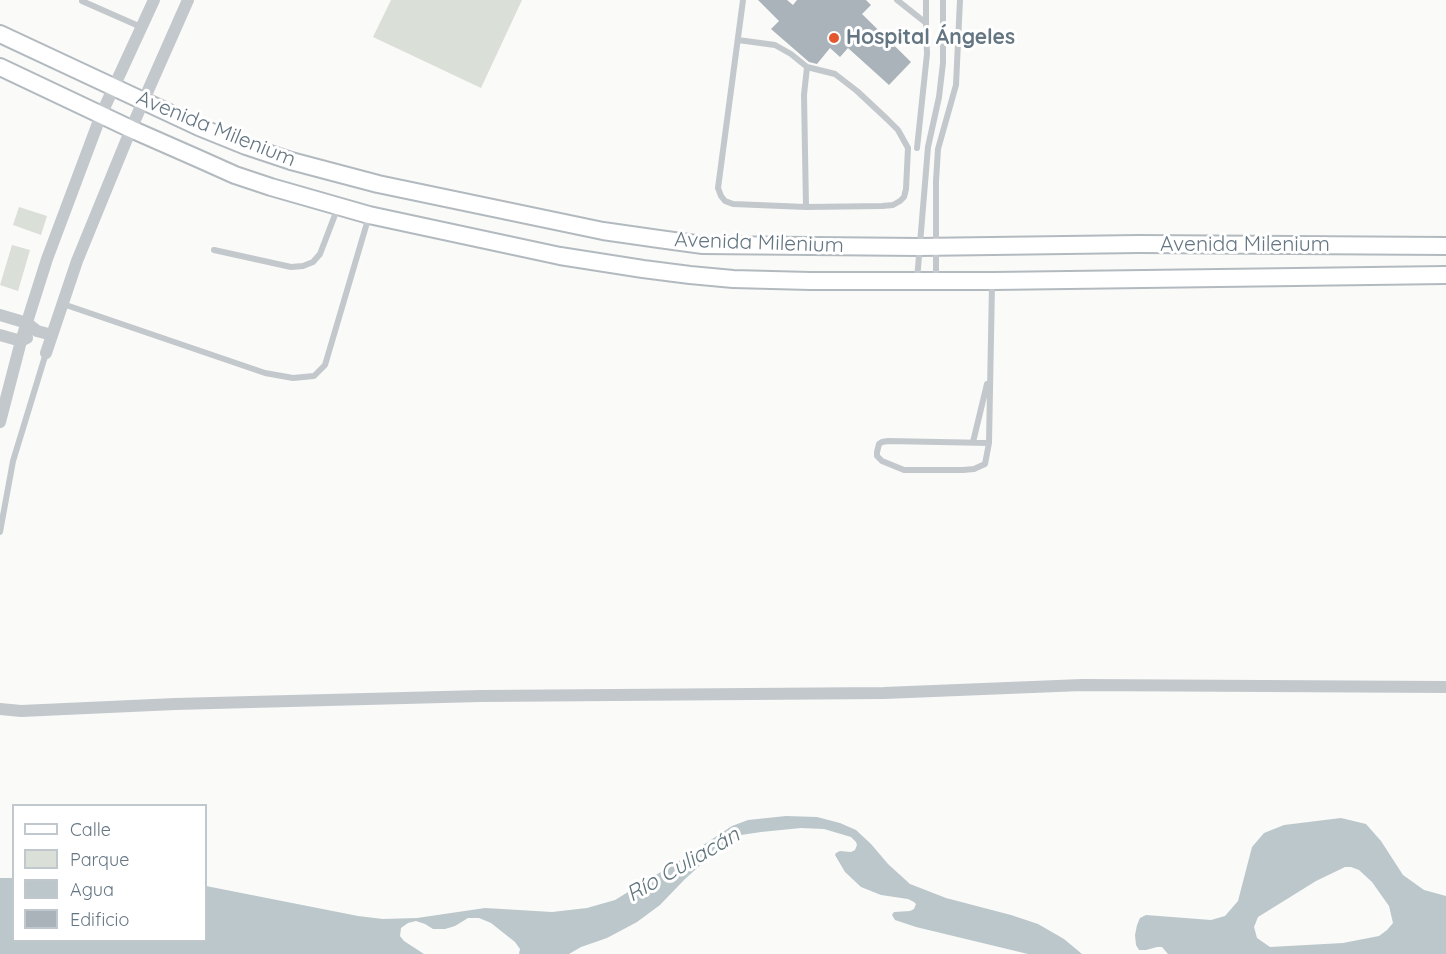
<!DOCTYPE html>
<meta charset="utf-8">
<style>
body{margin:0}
#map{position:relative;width:1446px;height:954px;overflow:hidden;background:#fafaf8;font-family:Quicksand,sans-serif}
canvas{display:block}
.legend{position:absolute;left:12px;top:804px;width:195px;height:138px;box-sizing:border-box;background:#fff;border:2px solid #c1c8cd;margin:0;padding:8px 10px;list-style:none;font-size:18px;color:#657683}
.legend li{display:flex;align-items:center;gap:12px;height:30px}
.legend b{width:30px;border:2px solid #c1c8cd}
</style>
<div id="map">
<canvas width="1446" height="954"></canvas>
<ul class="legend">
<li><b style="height:8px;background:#fff"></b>Calle</li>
<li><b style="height:16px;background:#dadfd7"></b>Parque</li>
<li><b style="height:16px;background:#bbc7cb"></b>Agua</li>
<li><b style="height:16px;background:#aab3b9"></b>Edificio</li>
</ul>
</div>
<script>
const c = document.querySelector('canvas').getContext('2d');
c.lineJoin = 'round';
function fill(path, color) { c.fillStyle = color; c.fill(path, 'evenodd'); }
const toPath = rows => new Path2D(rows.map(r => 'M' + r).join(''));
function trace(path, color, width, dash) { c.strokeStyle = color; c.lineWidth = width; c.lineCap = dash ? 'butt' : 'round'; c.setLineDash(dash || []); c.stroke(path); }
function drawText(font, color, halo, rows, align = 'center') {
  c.font = font + ' Quicksand,sans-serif'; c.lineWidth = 6; c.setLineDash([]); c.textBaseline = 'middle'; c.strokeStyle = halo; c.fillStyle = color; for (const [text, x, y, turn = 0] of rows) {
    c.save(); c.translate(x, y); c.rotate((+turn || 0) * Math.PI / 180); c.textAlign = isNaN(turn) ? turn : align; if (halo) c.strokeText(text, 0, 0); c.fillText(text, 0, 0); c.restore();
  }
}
fill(toPath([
 [391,0,522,0,481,88,373,37],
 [19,207,47,216,41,235,13,225],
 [12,245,30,250,18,291,0,285]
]), '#dadfd7');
fill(toPath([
 [786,816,817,817,840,823,856,830,871,844,888,864,910,884,946,898,1011,915,1038,924,1064,939,1082,954,1028,954,916,927,895,920,892,915,894,912,910,911,914,909,916,904,914,902,908,899,881,895,861,887,845,872,835,855,836,853,840,851,851,852,855,850,857,845,856,842,851,837,824,829,801,828,761,832,741,835,717,850,685,879,660,905,637,922,607,938,581,947,569,954,519,954,520,949,515,942,491,923,479,918,468,918,455,926,445,929,433,929,425,924,416,921,408,923,401,928,400,936,404,941,424,954,0,954,0,878,13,878,14,940,206,940,206,886,358,916,383,919,417,918,485,908,552,912,587,908,615,900,682,859,732,826,748,820],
 [1341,818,1366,824,1381,841,1403,875,1424,890,1446,896,1446,954,1168,954,1162,947,1157,947,1146,950,1139,950,1136,945,1135,935,1137,925,1140,918,1146,915,1211,920,1225,916,1238,901,1252,847,1264,833,1284,825],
 [1345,867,1351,867,1359,870,1372,882,1389,906,1393,923,1387,930,1379,936,1343,943,1270,947,1257,938,1254,927,1258,917,1316,881]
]), '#bbc7cb');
fill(toPath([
 [758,0,787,0,793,5,797,0,866,0,871,5,862,14,911,62,889,85,848,48,840,57,830,48,817,64,809,62,771,29,779,21]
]), '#aab3b9');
const secondary = toPath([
 [0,34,199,127,246,146,291,161,378,184,603,231,659,239,703,245,919,247,1139,244,1446,246],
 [0,67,131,129,197,158,235,175,271,187,369,215,560,256,643,269,690,275,733,279,810,281,993,281,1446,275]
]);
trace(secondary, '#b3babf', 20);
trace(toPath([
 [743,0,718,188,721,196,725,201,733,204,806,207,804,95,807,67],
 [897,0,926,23,927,54,917,148],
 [82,1,141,27],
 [926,23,926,0],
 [738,40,775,45,791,54,807,67,835,74,857,91,887,119,898,130,908,148,906,189,904,197,900,201,893,205,882,206,806,207],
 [214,250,291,267,303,266,313,262,320,254,338,207],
 [917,280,928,147,939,97,943,63,943,0],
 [936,281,936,181,938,149,956,85,960,0],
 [63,304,265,373,293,378,314,376,325,365,369,216],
 [973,442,987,384],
 [989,443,888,441,882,442,879,444,877,452,877,456,882,461,904,470,963,470,974,469,985,464,989,443,992,284],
 [0,532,13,461,46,353]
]), '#c3c8cc', 6);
trace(toPath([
 [0,315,27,323,37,331,52,335],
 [0,335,21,341,27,338],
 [46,353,77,261,131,129,188,0],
 [0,422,21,341,47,259,101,115,154,0],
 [0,709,21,711,175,704,481,696,884,693,1082,685,1446,687]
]), '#c3c8cc', 12);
trace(secondary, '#fff', 16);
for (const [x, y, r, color] of [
 [834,38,6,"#e4572e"]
]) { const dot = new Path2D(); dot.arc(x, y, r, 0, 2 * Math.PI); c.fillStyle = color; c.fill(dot); trace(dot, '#fff', 2); }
drawText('bold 21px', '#657683', '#fff', [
 ["Hospital Ángeles",846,38]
], 'left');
drawText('21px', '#657683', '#fff', [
 ["Avenida Milenium",216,129,22],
 ["Avenida Milenium",759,243,2],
 ["Avenida Milenium",1245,245]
]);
drawText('italic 22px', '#60757c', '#fff', [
 ["Río Culiacán",683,865,-30]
]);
</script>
